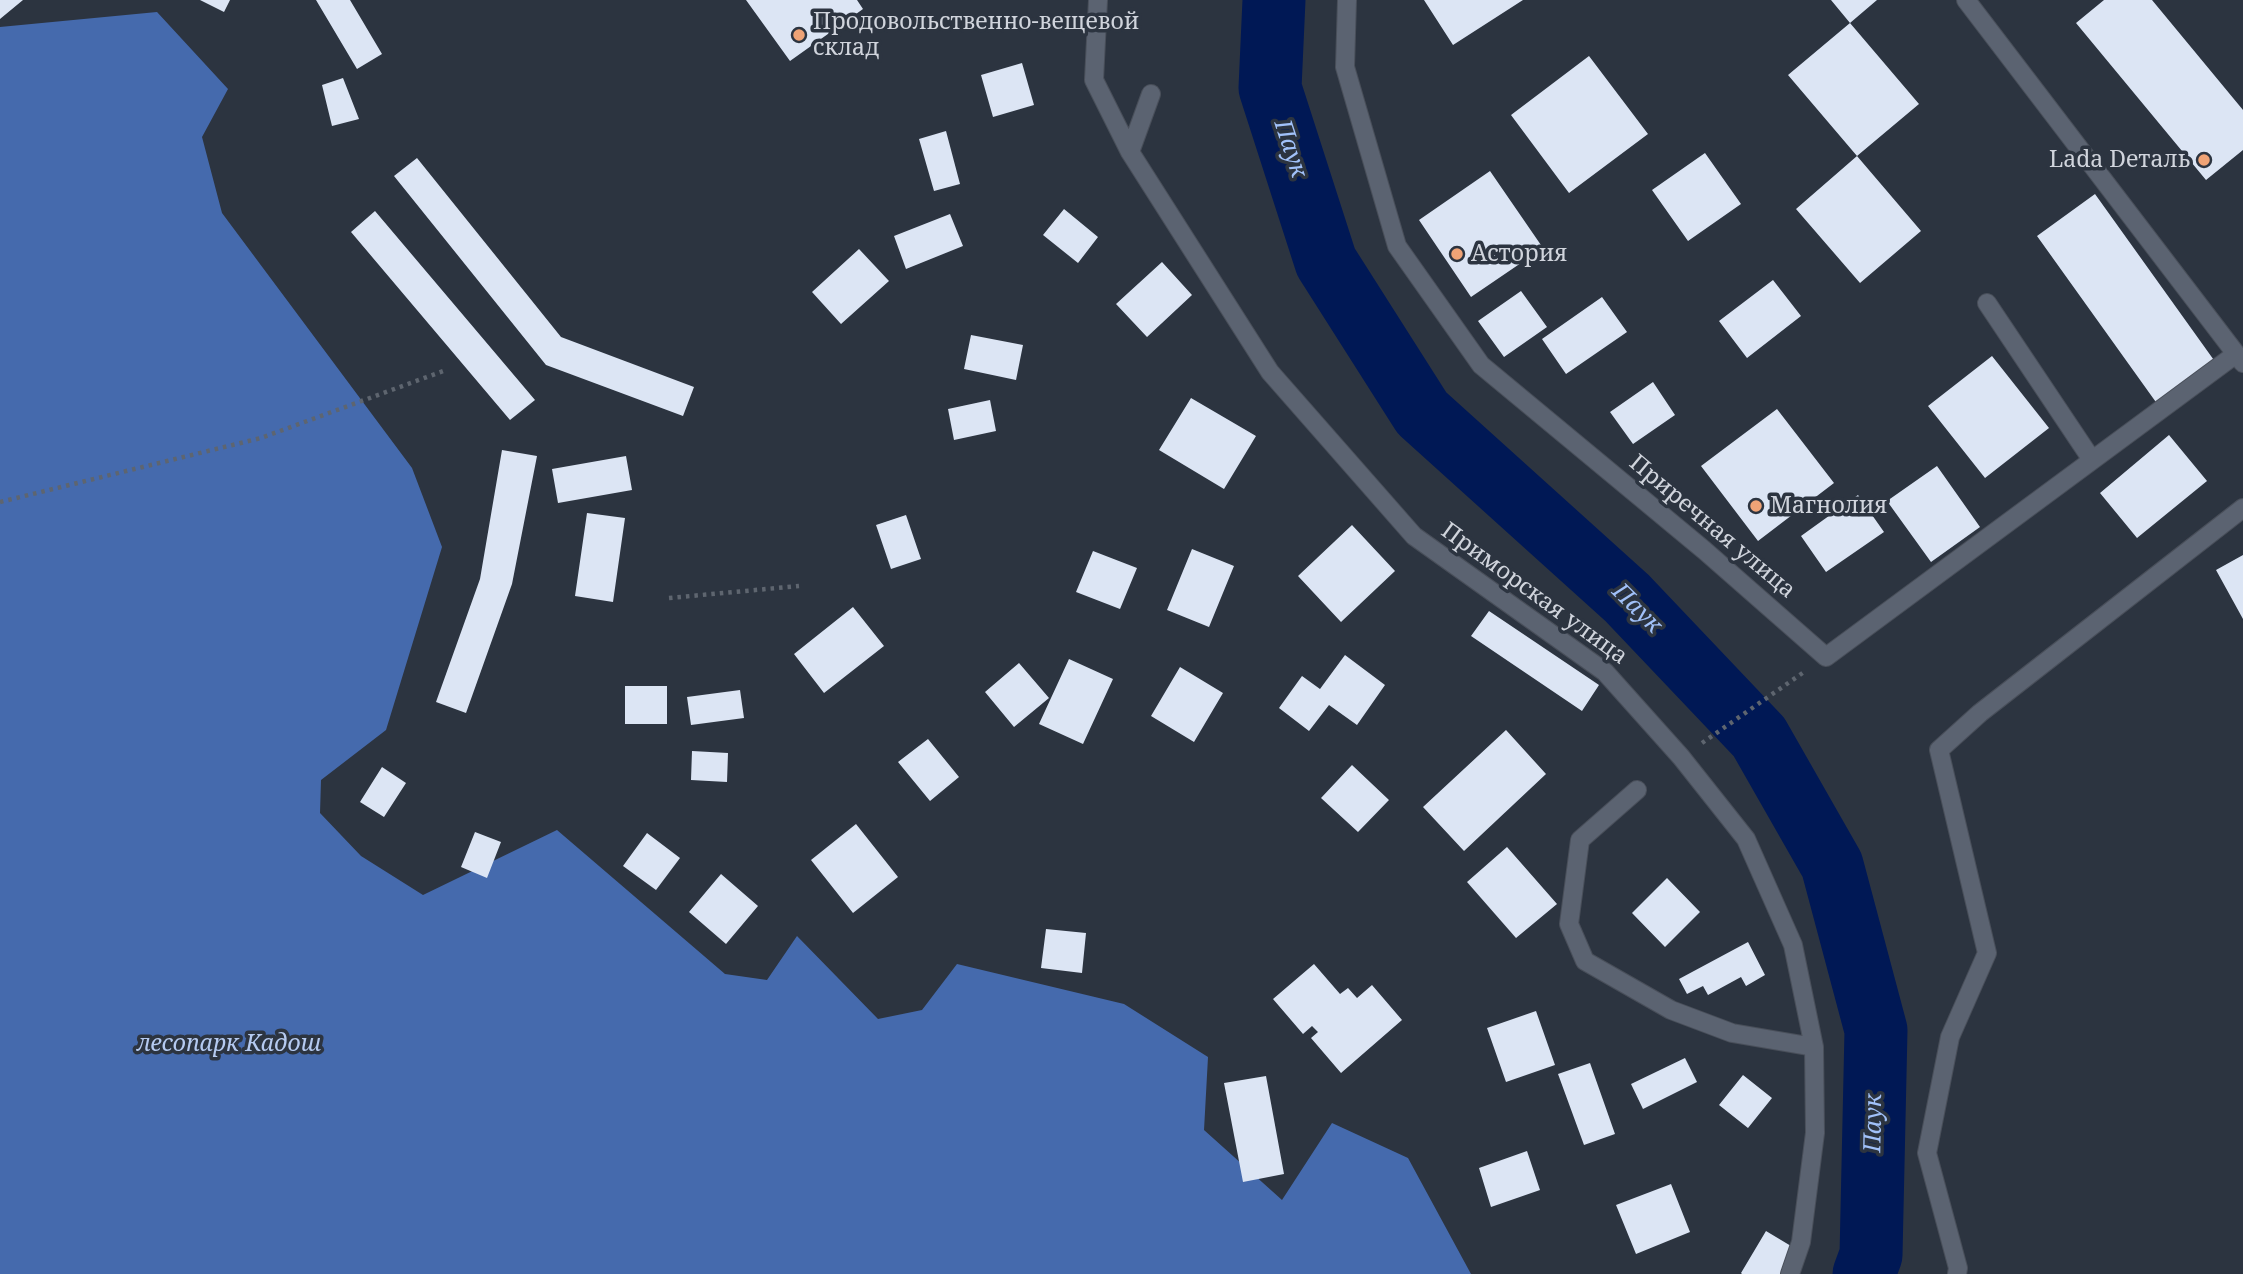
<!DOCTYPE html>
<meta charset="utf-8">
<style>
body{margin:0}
canvas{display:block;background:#2c3440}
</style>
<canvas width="2243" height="1274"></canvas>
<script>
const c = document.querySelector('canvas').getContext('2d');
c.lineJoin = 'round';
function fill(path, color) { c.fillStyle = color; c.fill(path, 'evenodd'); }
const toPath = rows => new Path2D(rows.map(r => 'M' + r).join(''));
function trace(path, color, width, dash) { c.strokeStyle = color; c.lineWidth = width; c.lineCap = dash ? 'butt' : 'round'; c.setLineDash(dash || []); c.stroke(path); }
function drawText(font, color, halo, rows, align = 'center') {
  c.font = font + ' "Noto Serif",serif'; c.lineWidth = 7; c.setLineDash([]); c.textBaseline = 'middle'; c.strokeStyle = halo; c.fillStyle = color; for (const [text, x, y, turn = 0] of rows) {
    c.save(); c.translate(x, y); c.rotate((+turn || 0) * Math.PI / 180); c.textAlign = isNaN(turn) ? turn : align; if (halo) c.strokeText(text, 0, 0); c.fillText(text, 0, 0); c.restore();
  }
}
fill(toPath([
 [157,12,228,89,202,137,222,213,412,468,442,547,386,730,321,780,320,813,361,856,423,895,557,830,725,974,767,980,797,936,878,1019,922,1010,957,964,1124,1004,1208,1057,1204,1130,1282,1200,1332,1123,1408,1158,1471,1274,0,1274,0,27]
]), '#456aad');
trace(toPath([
 [1274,0,1270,88,1326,262,1422,413,1627,598,1759,737,1832,865,1876,1030,1871,1255,1864,1274]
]), '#001855', 63);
fill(toPath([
 [0,0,23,0,0,19],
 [200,0,230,0,224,12],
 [316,0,350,0,382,54,357,69],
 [746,0,857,0,863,9,790,61],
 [1424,0,1523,0,1453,45],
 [1831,0,1877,0,1850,23],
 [2104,0,2152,0,2243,110,2243,150,2206,180,2076,23],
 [1850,23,1919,104,1857,156,1788,75],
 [1589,56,1648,134,1569,193,1511,115],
 [1022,63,1034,105,993,117,981,75],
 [343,78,359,119,332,126,322,85],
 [946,131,960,184,934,191,919,139],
 [1705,153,1741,204,1688,241,1652,190],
 [1857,156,1921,231,1860,283,1796,209],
 [417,158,561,337,694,387,683,416,546,365,394,176],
 [1490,171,1543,248,1471,297,1419,220],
 [2095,194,2221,370,2163,412,2037,236],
 [1064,209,1098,237,1078,263,1043,235],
 [375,211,535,400,510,420,351,232],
 [950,214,963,246,906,269,894,236],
 [859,249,889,281,841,324,812,292],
 [1162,262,1192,295,1147,337,1116,304],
 [1773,280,1801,316,1747,358,1719,321],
 [1521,291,1547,327,1504,357,1478,321],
 [1602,297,1627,332,1566,374,1542,339],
 [971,335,1023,345,1016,380,964,369],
 [1992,356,2049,428,1985,478,1928,406],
 [1653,382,1675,415,1633,444,1610,412],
 [1191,398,1256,436,1224,489,1159,450],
 [990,400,996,431,954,440,948,409],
 [1777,409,1834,483,1758,541,1701,466],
 [2169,435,2207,481,2137,538,2100,493],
 [502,450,537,456,512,584,466,713,436,702,480,579],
 [626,456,632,490,558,503,552,469],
 [1937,466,1980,527,1931,562,1887,501],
 [1858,495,1884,532,1826,572,1801,536],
 [587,513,625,518,613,602,575,596],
 [906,515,921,559,891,569,876,525],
 [1352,525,1395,571,1341,622,1298,576],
 [1192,549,1234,566,1209,627,1167,610],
 [1093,551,1137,568,1120,609,1076,592],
 [2243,555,2243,619,2216,570],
 [853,607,884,646,824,693,794,654],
 [1489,611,1599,685,1582,711,1471,636],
 [1345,655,1385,685,1357,725,1329,705,1309,731,1279,708,1302,676,1320,689],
 [1069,659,1113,679,1083,744,1039,724],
 [1019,663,1049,698,1014,727,985,692],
 [1180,667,1223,693,1194,742,1151,716],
 [625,686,667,686,667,724,625,724],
 [740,690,744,718,691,725,687,697],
 [1506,730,1546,774,1464,851,1423,807],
 [928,739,959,777,930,801,898,762],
 [692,751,728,753,727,782,691,780],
 [1352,765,1389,800,1358,832,1321,798],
 [382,767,406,783,384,817,360,802],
 [856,824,898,877,853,913,811,860],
 [475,832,501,842,487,878,461,867],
 [647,833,680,858,656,890,623,866],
 [1507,847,1557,904,1516,938,1467,882],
 [721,874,758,906,726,944,689,912],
 [1667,878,1700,912,1665,947,1632,913],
 [1046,929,1086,933,1082,973,1041,968],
 [1748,942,1765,975,1746,986,1741,977,1708,995,1703,986,1687,994,1679,979],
 [1314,964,1340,994,1348,988,1357,998,1372,985,1402,1020,1341,1073,1311,1038,1318,1032,1312,1026,1303,1034,1273,999],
 [1536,1011,1555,1065,1506,1082,1487,1028],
 [1685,1058,1697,1082,1643,1109,1631,1084],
 [1590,1063,1615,1134,1584,1145,1558,1074],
 [1743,1075,1772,1098,1748,1128,1719,1105],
 [1266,1076,1284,1174,1243,1182,1224,1083],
 [1527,1151,1540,1190,1491,1207,1479,1168],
 [1671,1184,1690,1232,1636,1254,1616,1205],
 [1766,1231,1796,1249,1781,1274,1742,1274,1741,1273]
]), '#dce5f4');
const minor = toPath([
 [1098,0,1094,80,1130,152,1270,372,1414,536,1605,672,1681,757,1746,839,1793,945,1814,1047,1815,1133,1801,1242,1790,1274],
 [1347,0,1345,67,1397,246,1481,365,1704,550,1826,657,2236,354],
 [1966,0,2243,363],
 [1130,152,1151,94],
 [1987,303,2092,460],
 [1637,790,1580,840,1569,924,1585,961,1671,1010,1732,1033,1814,1047],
 [1957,1274,1958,1268,1927,1153,1950,1037,1987,953,1939,750,1980,713,2243,508]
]);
trace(minor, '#494f5a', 20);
trace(toPath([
 [0,502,261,438,446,370],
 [669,598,799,586],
 [1702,743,1804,672]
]), '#5e656f', 4.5, [3.5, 5]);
trace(minor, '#5b6371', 18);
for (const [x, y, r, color] of [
 [799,35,7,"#efa376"],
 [2204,160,7,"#efa376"],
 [1457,254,7,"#efa376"],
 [1756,506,7,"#efa376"]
]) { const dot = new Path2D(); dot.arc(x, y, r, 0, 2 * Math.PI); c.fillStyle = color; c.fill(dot); trace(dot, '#2c3440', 2.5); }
drawText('23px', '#d0d4dc', '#2c3440', [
 ["Продовольственно-вещевой",813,22],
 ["склад",813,48],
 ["Lada Dеталь",2190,160,"right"],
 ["Астория",1471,254],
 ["Магнолия",1770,506]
], 'left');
drawText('23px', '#d0d4dc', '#2c3440', [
 ["Приречная улица",1712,527,40],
 ["Приморская улица",1534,594,36]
]);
drawText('italic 23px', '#b5caf0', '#2c3440', [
 ["лесопарк Кадош",229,1044]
]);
drawText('italic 24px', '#a1c1f9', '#2c3440', [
 ["Паук",1290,149,72],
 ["Паук",1637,609,45],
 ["Паук",1874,1123,-89]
]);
</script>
